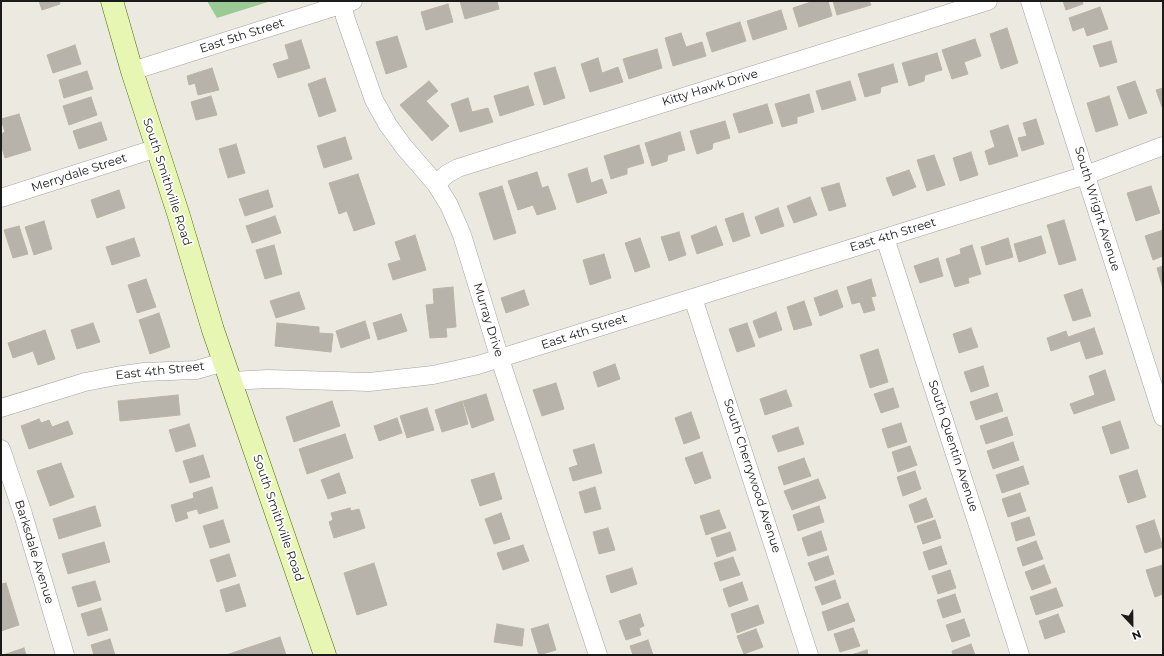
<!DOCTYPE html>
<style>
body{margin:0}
#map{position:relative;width:1164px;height:656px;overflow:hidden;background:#eceae0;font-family:Montserrat,sans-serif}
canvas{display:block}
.frame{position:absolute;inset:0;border:2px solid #1b1b1b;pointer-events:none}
.north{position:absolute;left:1112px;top:604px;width:40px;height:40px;-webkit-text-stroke:3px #fff;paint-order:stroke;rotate:158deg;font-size:11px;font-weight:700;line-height:16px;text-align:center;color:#1b1b1b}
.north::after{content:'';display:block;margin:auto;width:14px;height:18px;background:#1b1b1b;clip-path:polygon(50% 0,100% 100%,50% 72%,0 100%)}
</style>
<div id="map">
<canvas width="1164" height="656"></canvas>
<div class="frame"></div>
<div class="north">N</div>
</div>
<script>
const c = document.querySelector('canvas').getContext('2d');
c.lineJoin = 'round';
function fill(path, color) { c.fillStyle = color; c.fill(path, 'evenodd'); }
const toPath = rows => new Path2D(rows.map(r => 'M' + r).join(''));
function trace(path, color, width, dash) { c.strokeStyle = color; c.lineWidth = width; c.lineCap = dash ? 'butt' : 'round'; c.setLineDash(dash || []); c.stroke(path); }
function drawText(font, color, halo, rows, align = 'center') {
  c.font = font + ' Montserrat,sans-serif'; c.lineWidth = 3.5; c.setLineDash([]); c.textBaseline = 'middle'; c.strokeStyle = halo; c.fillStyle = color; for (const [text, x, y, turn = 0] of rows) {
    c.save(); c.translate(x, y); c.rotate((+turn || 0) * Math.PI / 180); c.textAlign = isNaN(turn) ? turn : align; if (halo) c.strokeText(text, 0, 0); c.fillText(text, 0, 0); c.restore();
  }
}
fill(toPath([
 [207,1,271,1,217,18]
]), '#9bcb95');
const building = toPath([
 [39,1,59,1,60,4,42,10,39,1],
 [460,1,497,1,499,9,465,19,460,1],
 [814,1,828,1,832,16,799,27,793,8,814,1],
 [833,1,869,1,871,5,837,15,833,1],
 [1063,1,1082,1,1083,4,1066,10,1063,1],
 [448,4,453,22,426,30,421,12,448,4],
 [1100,7,1108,29,1087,36,1084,27,1073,31,1069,18,1100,7],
 [781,10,787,29,753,40,747,21,781,10],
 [740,22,746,41,712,52,706,33,740,22],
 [1007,28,1018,63,1001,69,990,34,1007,28],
 [681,33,686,47,702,42,706,56,673,66,665,38,681,33],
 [397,36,407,67,386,74,376,42,397,36],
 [975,39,981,56,964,62,968,74,952,79,942,50,975,39],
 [301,40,310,68,278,78,273,64,289,59,285,45,301,40],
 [1111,41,1117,62,1100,67,1093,46,1111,41],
 [75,45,81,64,53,73,47,55,75,45],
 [657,49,662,68,629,79,623,59,657,49],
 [937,53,942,70,925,75,924,81,909,86,902,63,937,53],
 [598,58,602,73,618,67,623,82,590,92,581,64,598,58],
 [893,64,898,82,881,87,880,93,865,97,858,74,893,64],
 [555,67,565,98,544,105,534,73,555,67],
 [212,68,219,90,198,95,195,83,189,85,187,76,212,68],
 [87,71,93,89,64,98,59,80,87,71],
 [325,78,336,111,319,117,308,84,325,78],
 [429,81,438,91,426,101,449,126,432,141,400,105,429,81],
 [850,81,856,100,822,110,816,91,850,81],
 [1135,81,1147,113,1129,119,1117,87,1135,81],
 [528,86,534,105,500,116,494,96,528,86],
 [1163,88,1163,107,1162,107,1156,90,1163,88],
 [809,94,814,112,797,117,797,123,782,127,775,104,809,94],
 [211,96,217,115,196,120,191,102,211,96],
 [1109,96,1118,125,1096,132,1087,103,1109,96],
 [91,97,97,115,69,125,63,106,91,97],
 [468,98,472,112,488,108,493,122,460,132,451,104,468,98],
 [767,104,773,123,739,133,733,114,767,104],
 [19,114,31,150,5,158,1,145,1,134,5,132,1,119,19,114],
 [1036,119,1044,144,1022,151,1018,138,1027,136,1023,123,1036,119],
 [725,121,730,138,713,143,712,149,697,154,690,131,725,121],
 [101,122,107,140,79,149,73,131,101,122],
 [1008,125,1018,156,989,165,985,151,995,147,990,131,1008,125],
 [680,132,685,150,668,155,667,161,652,166,645,143,680,132],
 [345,137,352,159,324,168,317,146,345,137],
 [236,144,245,173,228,178,219,149,236,144],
 [639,145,644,163,627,168,627,174,611,179,604,156,639,145],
 [971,152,978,175,960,181,953,158,971,152],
 [934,155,945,185,927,191,917,160,934,155],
 [587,168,591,183,602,179,607,193,577,203,568,174,587,168],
 [909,170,916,187,893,196,886,178,909,170],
 [537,172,542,188,548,186,556,209,537,215,533,205,518,210,508,181,537,172],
 [358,174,375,224,354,231,347,211,339,214,329,183,358,174],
 [839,183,846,206,829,211,821,188,839,183],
 [502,186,516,233,494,240,479,193,502,186],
 [1151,186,1160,213,1136,221,1127,193,1151,186],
 [119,190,125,208,97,218,91,200,119,190],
 [268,190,273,207,245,216,239,199,268,190],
 [810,197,817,215,794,223,787,206,810,197],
 [778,208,784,226,761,234,755,217,778,208],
 [743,213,750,236,733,242,725,219,743,213],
 [275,216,281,233,252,243,246,226,275,216],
 [1064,220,1076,260,1059,265,1047,225,1064,220],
 [44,221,52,249,34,255,25,227,44,221],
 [19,226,28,254,13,258,4,230,19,226],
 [716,226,723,245,697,254,691,236,716,226],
 [1163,230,1163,256,1153,260,1145,236,1163,230],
 [679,232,686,255,669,261,661,237,679,232],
 [415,235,426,270,393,280,388,264,401,260,395,242,415,235],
 [1041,236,1046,253,1019,262,1014,244,1041,236],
 [134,238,140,256,112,265,106,247,134,238],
 [640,238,650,267,635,272,625,243,640,238],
 [1008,238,1013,257,986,265,981,247,1008,238],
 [274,245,282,274,265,279,256,250,274,245],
 [972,245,981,274,968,278,969,283,955,287,946,259,961,254,960,249,972,245],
 [604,254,611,278,590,285,583,260,604,254],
 [938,258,943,276,920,283,914,266,938,258],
 [1163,266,1163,289,1157,268,1163,266],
 [146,279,156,307,137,313,128,285,146,279],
 [871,279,876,296,871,297,875,310,864,313,860,302,852,304,847,287,871,279],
 [453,287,456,327,446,328,447,337,430,338,426,305,434,304,433,289,453,287],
 [1082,289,1091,316,1073,321,1064,295,1082,289],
 [524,290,529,305,506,313,501,298,524,290],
 [837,290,843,307,820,316,814,298,837,290],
 [299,292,305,309,276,318,270,301,299,292],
 [804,301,812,325,794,330,787,307,804,301],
 [776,312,782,330,759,338,753,321,776,312],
 [159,313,170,347,150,354,139,320,159,313],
 [401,314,407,331,378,340,373,323,401,314],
 [365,321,370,338,341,348,336,331,365,321],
 [93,323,100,342,77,349,71,330,93,323],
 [277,323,319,327,319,333,333,334,331,352,275,346,277,323],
 [747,323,755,346,737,352,729,329,747,323],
 [971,328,978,347,959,353,953,334,971,328],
 [1094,328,1103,354,1086,359,1080,341,1051,351,1047,338,1066,331,1068,337,1094,328],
 [45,330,55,359,38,365,33,351,13,358,8,343,45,330],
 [878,349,888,382,870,388,860,355,878,349],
 [615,364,620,379,598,387,593,372,615,364],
 [983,366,989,386,971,392,964,372,983,366],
 [1105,370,1115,400,1074,414,1070,404,1095,395,1089,376,1105,370],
 [556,383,564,409,542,416,533,390,556,383],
 [893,388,899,407,881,413,874,394,893,388],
 [786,390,792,406,765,415,760,399,786,390],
 [997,393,1003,411,976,420,970,402,997,393],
 [486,394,494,420,472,428,463,401,486,394],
 [178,395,180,415,120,421,118,401,178,395],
 [332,401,340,426,294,442,286,417,332,401],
 [462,401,468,424,442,432,435,410,462,401],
 [427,408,434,430,407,438,400,416,427,408],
 [691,412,700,438,684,444,675,418,691,412],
 [1007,417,1013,435,986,444,980,426,1007,417],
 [397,418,402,433,379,441,374,426,397,418],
 [39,419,41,423,49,420,52,427,68,421,73,434,29,449,21,426,39,419],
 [1120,421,1129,448,1111,454,1102,427,1120,421],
 [901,423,907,442,888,448,882,429,901,423],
 [189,424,196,446,176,452,169,430,189,424],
 [798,427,804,444,778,452,772,436,798,427],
 [345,434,353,458,307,474,299,449,345,434],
 [1013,442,1019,460,993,469,987,451,1013,442],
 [594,444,602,473,573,481,569,468,578,465,573,450,594,444],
 [910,446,917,465,898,472,892,452,910,446],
 [702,452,711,478,695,484,685,458,702,452],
 [203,455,210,477,190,483,183,461,203,455],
 [804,458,811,476,784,485,778,467,804,458],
 [61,463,74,497,50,506,37,471,61,463],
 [1023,466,1029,484,1002,493,996,475,1023,466],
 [1137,470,1146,497,1128,503,1119,476,1137,470],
 [915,471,921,489,903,496,897,477,915,471],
 [339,473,346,493,328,499,321,480,339,473],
 [494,473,502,499,480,506,471,480,494,473],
 [818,479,826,498,792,510,784,491,818,479],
 [212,487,218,508,199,514,197,509,186,512,188,518,176,522,171,505,194,498,193,493,212,487],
 [595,487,601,509,585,513,579,492,595,487],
 [1020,493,1026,511,1008,517,1002,499,1020,493],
 [926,498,933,517,915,523,909,505,926,498],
 [95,506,101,526,59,539,53,519,95,506],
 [819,506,824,522,798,531,793,515,819,506],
 [350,508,351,511,359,509,365,528,334,538,329,522,333,520,331,513,350,508],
 [719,510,726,528,706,535,700,516,719,510],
 [501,513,510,539,494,544,485,519,501,513],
 [1029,517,1035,535,1016,541,1011,523,1029,517],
 [223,520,230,542,210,548,203,526,223,520],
 [935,520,941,538,923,544,917,526,935,520],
 [1154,520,1163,547,1145,553,1136,526,1154,520],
 [608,528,615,550,599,554,593,532,608,528],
 [821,531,827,550,808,556,802,538,821,531],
 [730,532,736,550,717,557,711,538,730,532],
 [1036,541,1043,559,1023,566,1017,548,1036,541],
 [104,542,110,562,68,574,62,554,104,542],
 [523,545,529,561,503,570,497,553,523,545],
 [941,546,947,564,929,570,923,552,941,546],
 [229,554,236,576,217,582,210,560,229,554],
 [828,556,834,574,815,581,808,563,828,556],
 [733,557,740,575,720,581,714,563,733,557],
 [374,563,387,605,357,615,344,573,374,563],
 [1044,565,1051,583,1032,590,1025,572,1044,565],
 [1163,565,1163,594,1155,597,1146,570,1163,565],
 [632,568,637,584,611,593,606,576,632,568],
 [950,570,956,588,938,594,932,576,950,570],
 [835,580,841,598,822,605,815,587,835,580],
 [95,581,101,600,78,607,72,587,95,581],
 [742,582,748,600,729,607,723,589,742,582],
 [6,583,19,625,1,631,1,584,6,583],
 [239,584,246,606,226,612,220,590,239,584],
 [1056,588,1063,606,1036,615,1030,597,1056,588],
 [955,594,961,612,943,618,937,600,955,594],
 [848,603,855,621,828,631,822,612,848,603],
 [758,605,764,623,737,633,731,614,758,605],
 [101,608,108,630,88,636,81,614,101,608],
 [640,614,644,626,639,628,641,635,626,640,619,621,640,614],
 [1058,614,1065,632,1045,639,1039,621,1058,614],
 [964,619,970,636,952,642,946,625,964,619],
 [497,624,524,629,522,646,494,642,497,624],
 [548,624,556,650,539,655,531,629,548,624],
 [853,628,860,646,840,652,834,634,853,628],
 [756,629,763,647,744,654,737,636,756,629],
 [280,637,286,655,226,655,280,637],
 [110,639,115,655,94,655,91,645,110,639],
 [648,640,653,655,633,655,630,646,648,640],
 [971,644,975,655,953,655,952,651,971,644],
 [24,648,26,655,3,655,24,648],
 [867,650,868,655,851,655,867,650]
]);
fill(building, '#b8b3aa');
trace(building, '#bdb3a3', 1);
const street = toPath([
 [1030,1,1163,417],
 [343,4,345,17,374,100,388,125,404,147,436,184,449,205,462,235,500,359,598,655],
 [132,71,353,1],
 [436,184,447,174,458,168,988,1],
 [1,198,157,148],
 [885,238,1020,655],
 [693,298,809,655],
 [231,381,268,379,369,382,433,375,478,365,1086,175,1163,146],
 [1,408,85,382,116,376,144,372,196,370,224,362],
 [1,449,23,514,65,655]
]);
const secondary = toPath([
 [112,1,132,71,178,213,213,330,325,655]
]);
trace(street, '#a2a2a2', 19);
trace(secondary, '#4e6c07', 23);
trace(street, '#fff', 18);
trace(secondary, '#e7f7b3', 22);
drawText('12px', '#1b1b1b', '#fff', [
 ["East 5th Street",242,36,-18],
 ["Kitty Hawk Drive",710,88,-17],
 ["Merrydale Street",79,173,-18],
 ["South Smithville Road",167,182,72],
 ["South Wright Avenue",1097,209,73],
 ["East 4th Street",893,235,-17],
 ["Murray Drive",488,320,73],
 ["East 4th Street",584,332,-18],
 ["East 4th Street",160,371,-6],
 ["South Quentin Avenue",953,446,72],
 ["South Cherrywood Avenue",752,476,72],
 ["South Smithville Road",278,518,71],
 ["Barksdale Avenue",34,552,73]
]);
</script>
